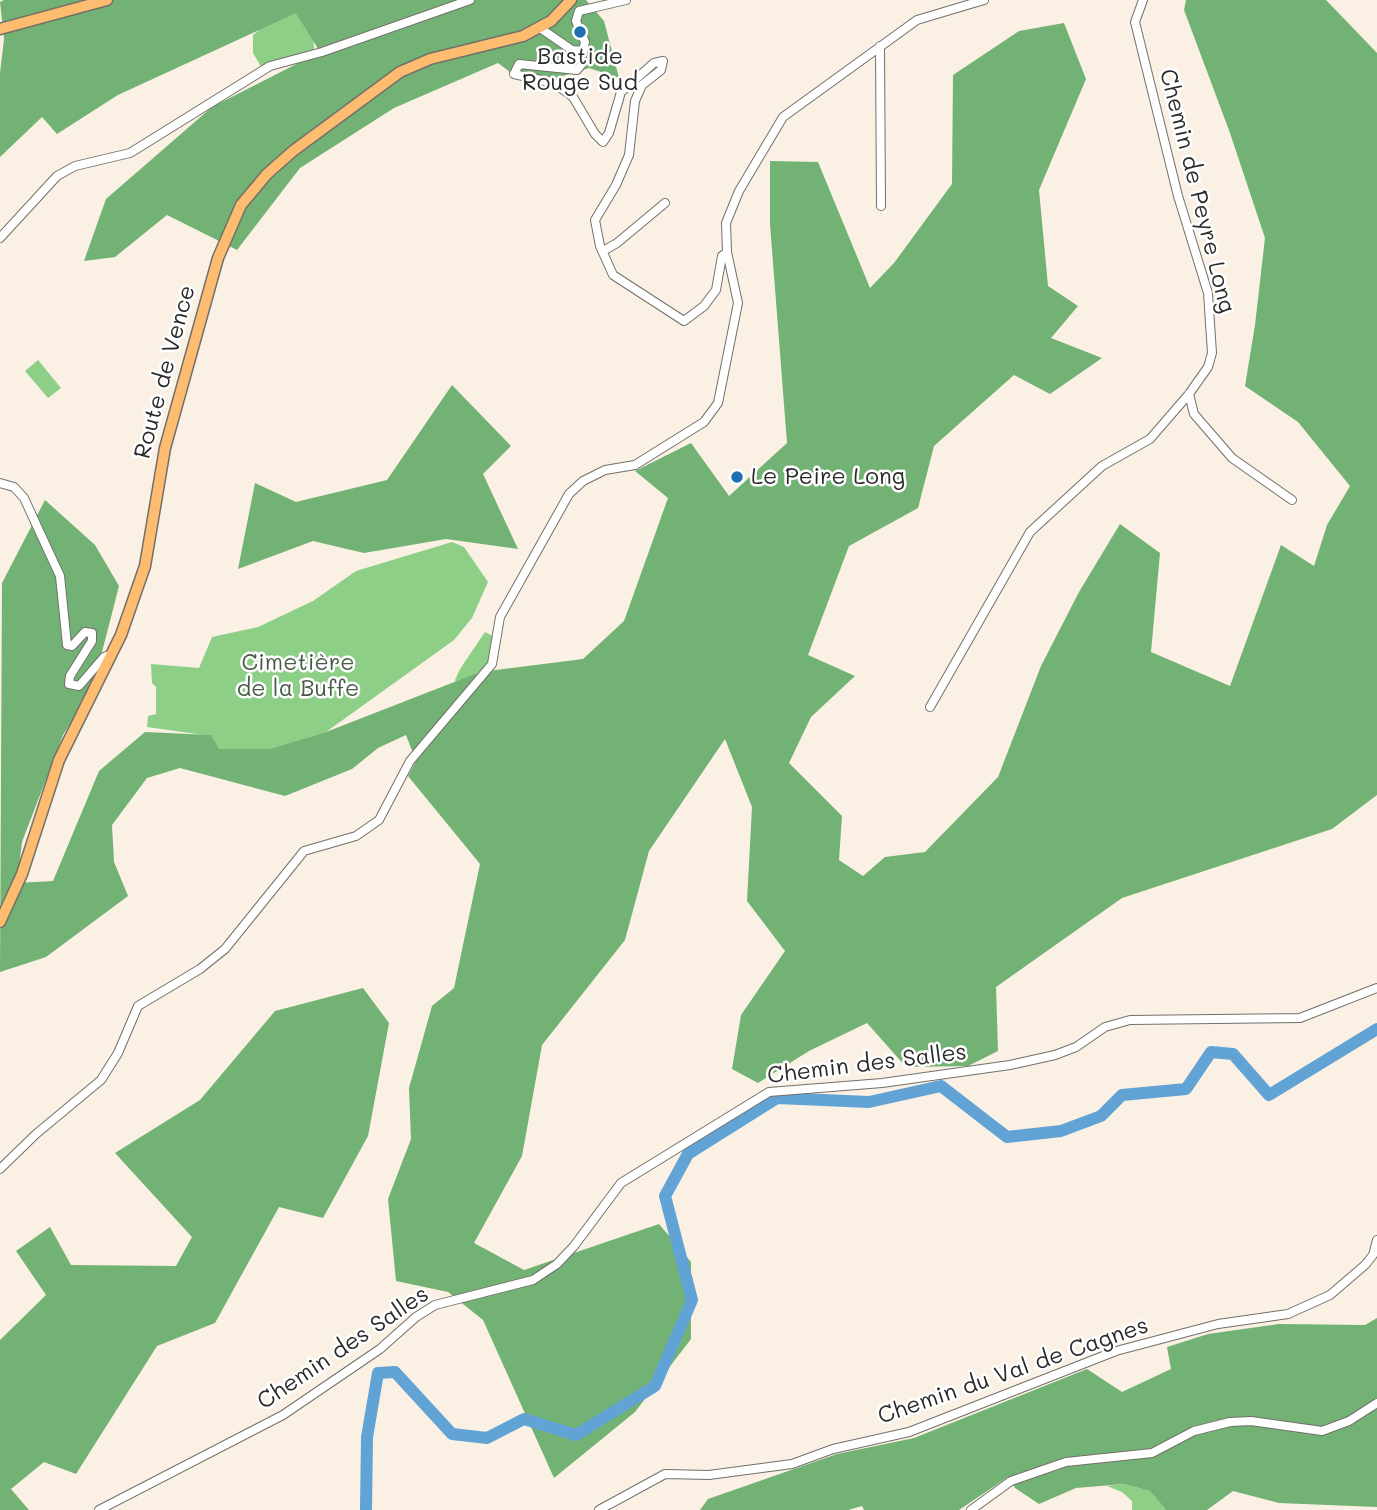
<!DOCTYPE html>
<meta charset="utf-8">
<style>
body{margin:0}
canvas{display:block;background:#faf0e3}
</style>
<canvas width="1377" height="1510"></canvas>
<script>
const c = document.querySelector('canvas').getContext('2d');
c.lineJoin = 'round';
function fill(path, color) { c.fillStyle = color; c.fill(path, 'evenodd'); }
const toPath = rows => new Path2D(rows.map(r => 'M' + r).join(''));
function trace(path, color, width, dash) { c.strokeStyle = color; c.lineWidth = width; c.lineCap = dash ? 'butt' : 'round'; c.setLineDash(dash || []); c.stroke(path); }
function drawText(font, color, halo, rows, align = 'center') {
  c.font = font + ' Mali,sans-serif'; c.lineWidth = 5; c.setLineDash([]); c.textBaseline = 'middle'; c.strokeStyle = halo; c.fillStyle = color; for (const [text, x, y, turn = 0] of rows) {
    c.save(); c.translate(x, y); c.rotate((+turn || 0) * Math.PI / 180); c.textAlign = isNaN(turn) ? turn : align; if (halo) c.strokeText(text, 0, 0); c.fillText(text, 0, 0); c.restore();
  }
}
fill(toPath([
 [298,6,312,29,315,56,264,72,253,53,253,35,277,15],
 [38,360,61,388,48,398,25,371],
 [452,542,464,547,488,582,472,618,454,640,326,732,269,749,218,749,211,736,147,727,148,716,156,714,156,687,152,683,151,664,199,668,212,637,258,627,313,601,356,571],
 [485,632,493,636,488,661,482,670,457,685,455,680,460,669],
 [1124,1484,1150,1491,1166,1510,1132,1510,1132,1501,1122,1492,1107,1486]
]), '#8dcf87');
fill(toPath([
 [4,0,586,0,604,21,619,78,589,68,546,81,519,79,498,63,394,108,300,168,237,250,167,215,115,257,84,261,106,199,212,107,320,52,296,13,118,95,57,134,42,117,0,157,0,73,4,39,0,2],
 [1186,0,1326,0,1377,53,1377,795,1332,829,1122,898,996,987,998,1051,968,1066,906,1067,867,1023,809,1051,758,1083,732,1069,741,1015,785,951,747,901,752,807,725,739,649,851,625,940,542,1045,522,1156,474,1243,524,1270,659,1224,691,1262,691,1339,635,1412,554,1478,483,1320,448,1292,396,1281,388,1199,411,1139,409,1088,432,1006,454,988,480,864,408,776,416,761,406,735,378,748,352,769,285,796,180,768,147,778,112,825,114,862,128,896,46,957,0,972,2,583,45,500,95,545,119,586,93,687,63,735,22,842,17,883,53,881,99,771,145,732,211,735,219,749,269,749,326,732,480,672,583,659,624,621,668,498,635,471,691,443,729,496,787,443,770,224,770,161,818,162,870,288,894,263,952,184,953,75,1019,31,1064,23,1086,79,1039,190,1048,286,1078,306,1051,338,1102,358,1050,394,1014,375,934,446,918,508,849,546,808,655,855,676,811,717,789,763,842,816,839,860,863,876,885,857,925,852,998,777,1041,666,1079,592,1120,524,1160,553,1151,652,1230,686,1281,545,1314,566,1327,525,1350,486,1298,422,1245,386,1255,325,1265,238,1230,133,1184,10],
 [452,385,511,446,483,474,518,549,446,539,364,553,313,541,238,569,255,483,296,502,387,480],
 [363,988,389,1023,368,1136,323,1218,279,1207,215,1323,157,1346,76,1474,44,1462,11,1489,29,1510,0,1510,0,1340,46,1295,16,1251,50,1227,71,1265,176,1266,192,1237,115,1153,200,1100,275,1011],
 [1377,1318,1377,1507,1279,1503,1233,1491,1207,1510,1166,1510,1150,1491,1124,1484,1076,1488,1039,1504,1015,1488,1008,1477,959,1510,864,1510,862,1506,848,1510,700,1510,708,1499,837,1454,914,1438,1087,1369,1122,1392,1171,1369,1167,1347,1208,1334,1279,1324,1365,1325]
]), '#72b274');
trace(toPath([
 [366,1510,367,1437,378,1373,395,1372,452,1434,487,1438,524,1419,576,1435,655,1386,692,1300,665,1196,688,1154,777,1098,869,1102,941,1086,1007,1137,1061,1131,1101,1116,1122,1095,1186,1089,1211,1052,1233,1054,1269,1095,1377,1029]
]), '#62a3d5', 12);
const minor = toPath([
 [540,28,572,50,583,51,585,42,576,21,579,11,626,0],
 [880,46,881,206],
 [583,51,579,54,582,64,577,70,519,64,514,74,554,83,573,97,595,134,603,142,609,133,621,92,654,63,663,61,661,70,642,85,635,101,629,155,616,185,595,220,600,246,613,275,684,321,704,306,716,290,722,256,727,252,726,223,739,191,783,117,917,20,984,0],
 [0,238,57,176,75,166,130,153,270,66,322,52,470,0],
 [603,251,617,243,665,203],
 [1189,394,1194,414,1232,458,1292,500],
 [0,483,14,487,24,498,60,576,67,645,72,646,85,632,92,633,92,641,70,676,69,684,79,686,104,657,112,654],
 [930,707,1030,532,1102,466,1150,439,1189,394,1208,367,1212,353,1208,293,1178,196,1135,22,1143,0],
 [0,1169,36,1134,101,1080,118,1053,138,1006,200,969,225,949,304,851,356,836,379,820,410,761,492,664,500,617,569,494,583,481,605,470,635,465,704,422,718,403,738,303,727,252],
 [99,1510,283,1415,380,1349,416,1317,435,1305,533,1280,557,1264,574,1246,621,1183,769,1092,882,1083,1010,1065,1055,1055,1076,1047,1105,1027,1130,1020,1300,1018,1377,988],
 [599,1510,665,1474,709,1475,792,1464,833,1449,909,1432,1116,1351,1218,1324,1288,1314,1330,1295,1365,1265,1373,1255,1377,1240],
 [971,1510,1011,1481,1066,1462,1152,1453,1194,1431,1230,1422,1251,1421,1322,1431,1349,1421,1377,1403]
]);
const major = toPath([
 [0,29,107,0],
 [0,922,22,874,59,760,121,635,145,566,165,448,218,258,241,205,267,174,293,151,400,72,430,59,523,36,551,21,571,0]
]);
trace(minor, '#73706b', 10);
trace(major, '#73706b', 13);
trace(minor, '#fff', 8);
trace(major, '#fdbc6f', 10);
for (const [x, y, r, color] of [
 [580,32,7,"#1f6fb2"],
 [737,477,7,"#1f6fb2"]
]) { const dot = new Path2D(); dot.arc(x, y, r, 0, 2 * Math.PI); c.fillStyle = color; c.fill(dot); trace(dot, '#fff', 2.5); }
drawText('23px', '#2b2b2b', '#fff', [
 ["Bastide",580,57],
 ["Rouge Sud",580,83],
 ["Le Peire Long",751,477,"left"]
]);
drawText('23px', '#2b2b2b', '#fff', [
 ["Chemin de Peyre Long",1197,191,76],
 ["Route de Vence",165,372,-75],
 ["Chemin des Salles",867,1064,-7],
 ["Chemin des Salles",343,1348,-34],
 ["Chemin du Val de Cagnes",1013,1371,-19]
]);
drawText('23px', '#485c47', '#fff', [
 ["Cimetière",298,663],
 ["de la Buffe",298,689]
]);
</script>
